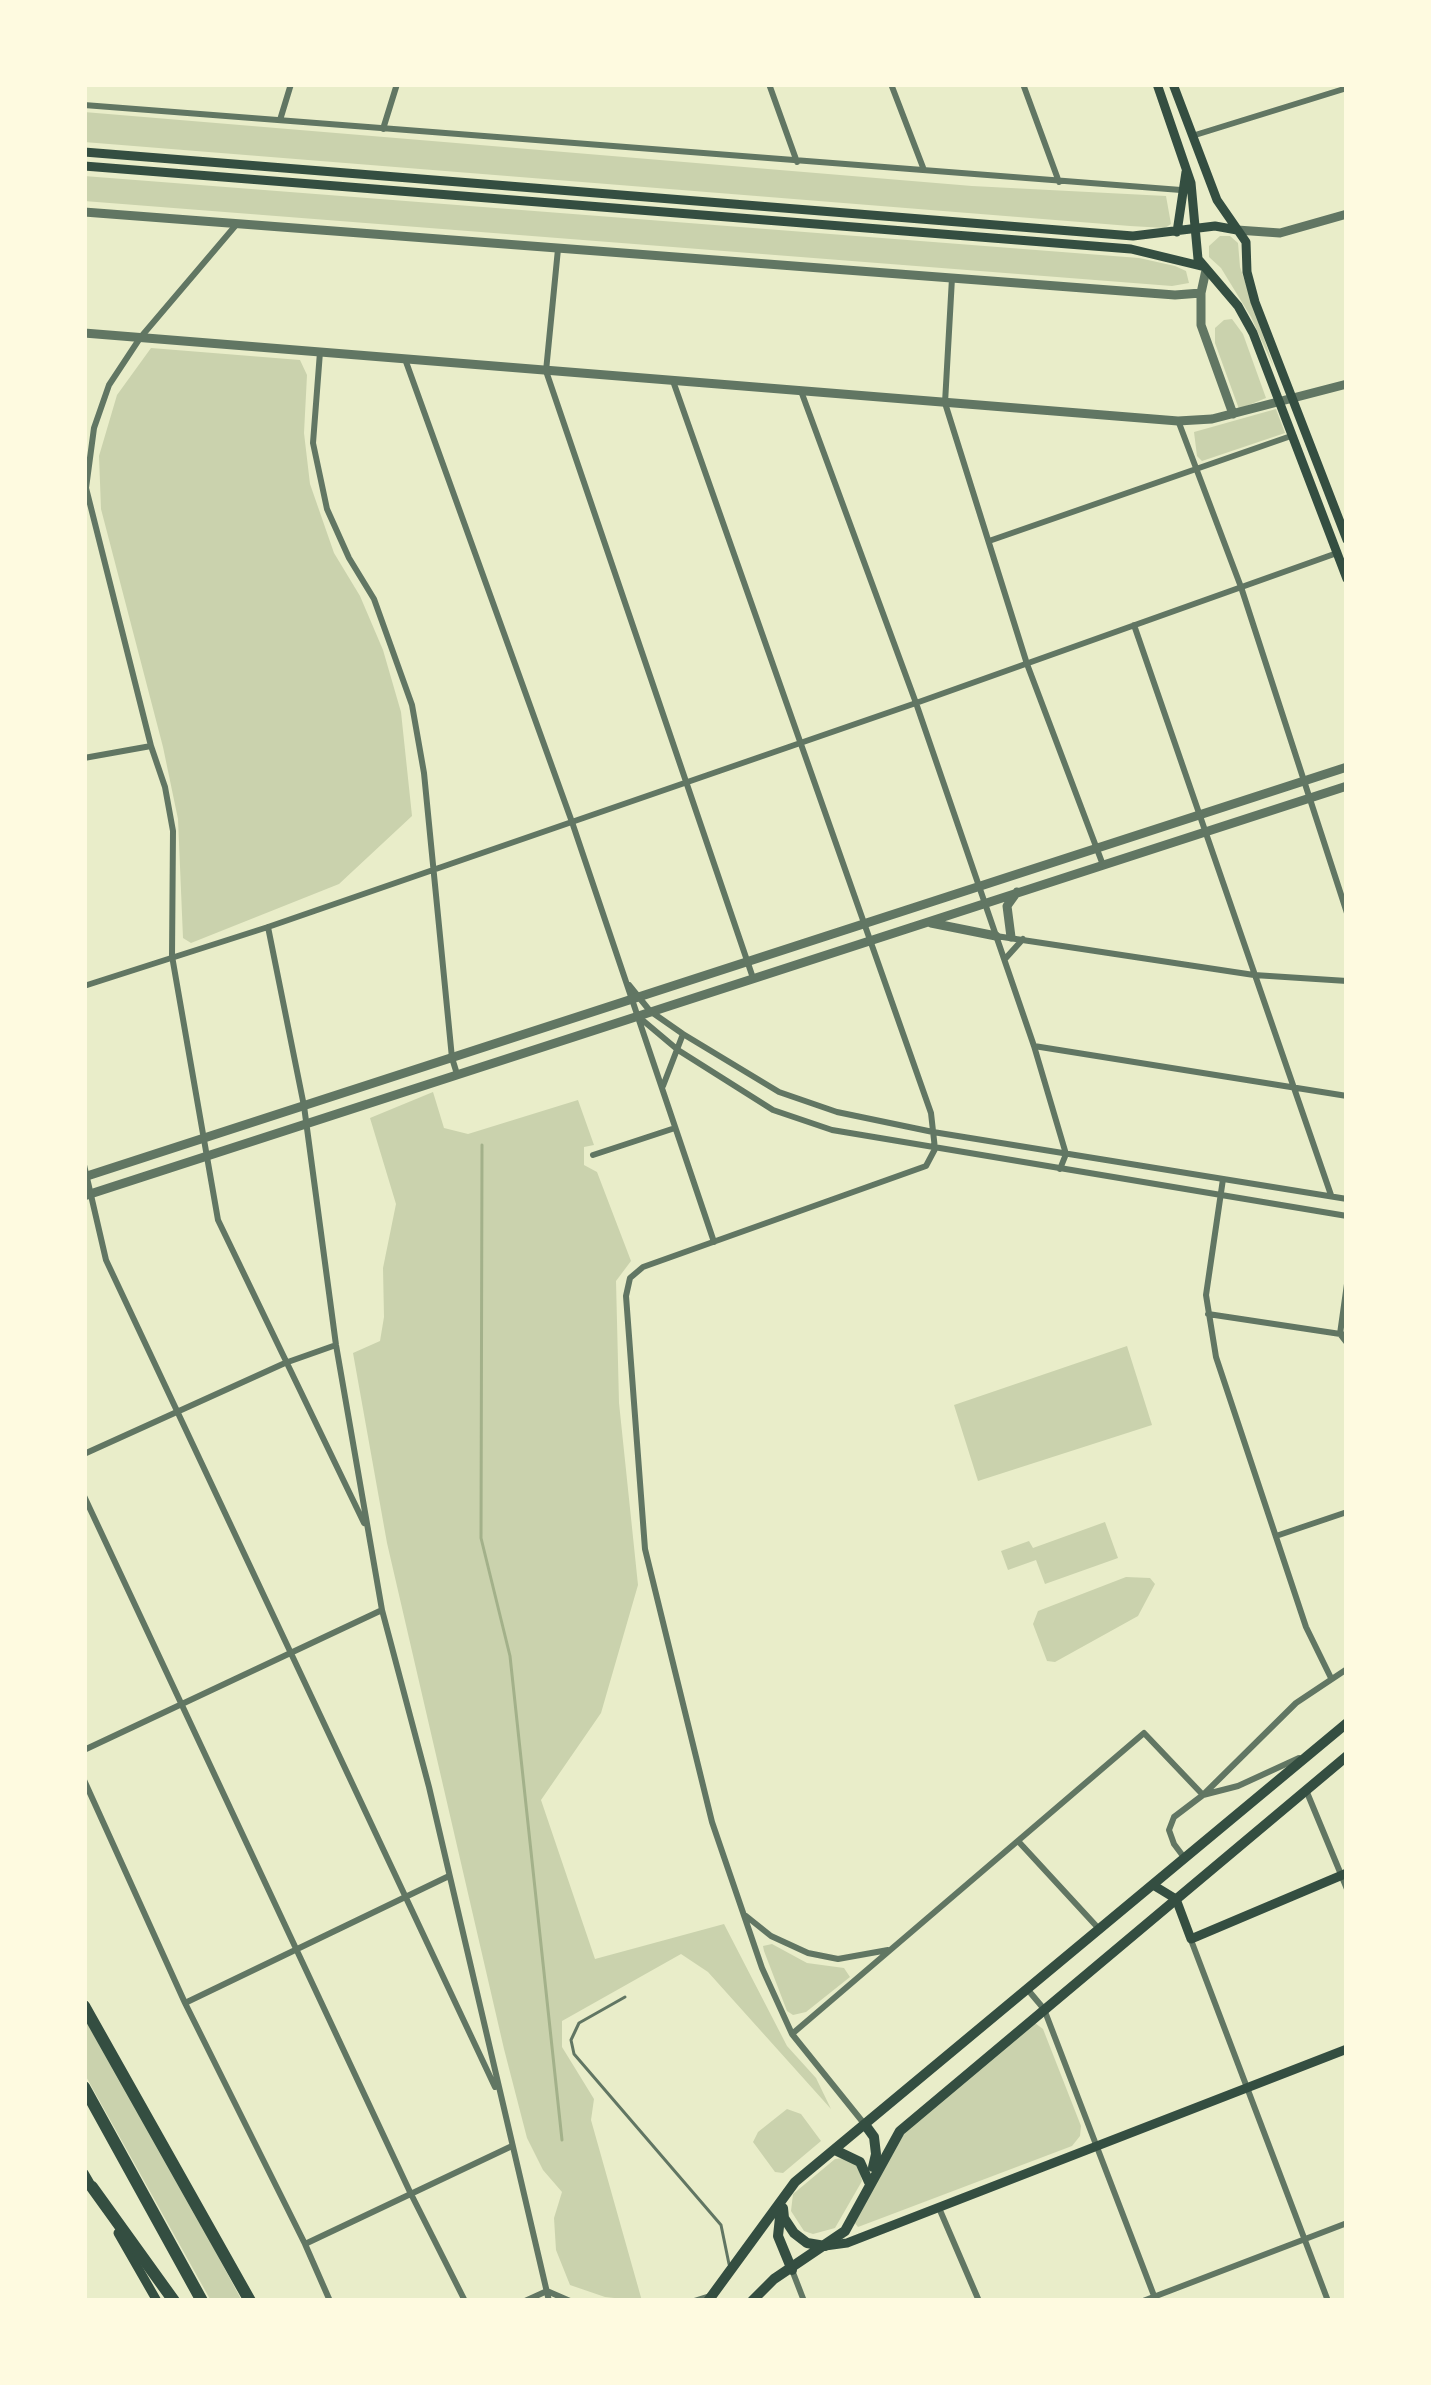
<!DOCTYPE html>
<style>
body{margin:0}
#map{position:relative;width:1431px;height:2385px;overflow:hidden;background:#e9edc9;font-family:Overpass,sans-serif}
canvas{display:block}
.frame{position:absolute;inset:0;border:87px solid #fefae0;pointer-events:none}
</style>
<div id="map">
<canvas width="1431" height="2385"></canvas>
<div class="frame"></div>
</div>
<script>
const c = document.querySelector('canvas').getContext('2d');
c.lineJoin = 'round';
function fill(path, color) { c.fillStyle = color; c.fill(path, 'evenodd'); }
const toPath = rows => new Path2D(rows.map(r => 'M' + r).join(''));
function trace(path, color, width, dash) { c.strokeStyle = color; c.lineWidth = width; c.lineCap = dash ? 'butt' : 'round'; c.setLineDash(dash || []); c.stroke(path); }
fill(toPath([
 [84,112,972,186,1166,196,1171,224,1165,228,1130,226,84,142],
 [84,176,1139,258,1175,266,1186,271,1189,283,1172,286,84,201],
 [1220,236,1230,236,1238,243,1240,267,1274,368,1251,317,1221,268,1209,257,1209,246],
 [1232,319,1243,334,1266,398,1239,409,1215,343,1215,328,1224,320],
 [151,348,300,360,307,375,304,433,310,484,334,553,360,596,383,650,401,712,412,816,339,884,191,943,183,938,178,819,163,747,101,509,99,456,117,395],
 [1276,409,1285,433,1202,461,1197,456,1194,432],
 [433,1092,444,1128,468,1134,578,1100,594,1145,584,1147,584,1165,597,1172,631,1261,616,1281,619,1403,638,1585,601,1713,541,1800,595,1959,724,1924,787,2046,816,2078,831,2109,708,1972,681,1954,562,2021,562,2047,594,2099,591,2120,642,2301,605,2297,570,2285,556,2250,554,2218,562,2192,543,2170,527,2138,504,2049,387,1543,353,1353,380,1341,384,1317,383,1268,396,1204,370,1118],
 [1127,1346,1152,1425,978,1481,954,1405],
 [1105,1522,1118,1558,1045,1584,1036,1560,1008,1570,1001,1551,1029,1541,1033,1548],
 [1126,1577,1150,1578,1155,1584,1138,1616,1055,1662,1047,1661,1033,1624,1038,1611],
 [772,1944,807,1963,844,1968,850,1977,806,2012,793,2015,787,2011,764,1951,763,1946],
 [84,2018,164,2156,242,2301,211,2301,84,2073],
 [1035,2023,1043,2029,1081,2126,1080,2136,1072,2146,858,2227,854,2222,903,2132],
 [787,2109,801,2114,821,2141,783,2173,775,2172,753,2142,758,2132],
 [843,2158,858,2164,862,2181,835,2228,813,2234,804,2231,791,2211,793,2194,835,2159]
]), '#cad2ad');
trace(toPath([
 [482,1145,481,1538,510,1656,562,2140]
]), '#a3b18a', 3);
trace(toPath([
 [625,1997,579,2023,571,2040,574,2054,721,2225,729,2264]
]), '#617663', 3);
trace(toPath([
 [769,84,797,162],
 [891,84,924,170],
 [1023,84,1059,182],
 [84,105,1181,190],
 [280,120,291,84],
 [383,129,397,84],
 [1192,136,1347,88],
 [236,225,140,338,109,385,94,428,86,488,151,746,165,787,173,831,172,956,218,1220,364,1523],
 [558,249,546,371,753,978],
 [952,278,945,403,1027,664,1103,865],
 [320,352,313,443,327,509,349,558,374,599,412,705,424,773,452,1058,457,1074],
 [405,359,572,822,714,1242],
 [673,381,931,1113,935,1149,926,1166,643,1267,630,1278,626,1296,645,1549,712,1822,762,1968,792,2034,866,2126],
 [801,391,916,703,1034,1046,1066,1154,1060,1169],
 [1179,423,1241,587,1347,913],
 [989,541,1291,436],
 [1134,625,1331,1195],
 [84,758,151,746],
 [268,927,304,1106,336,1345,382,1610,429,1787,549,2301],
 [996,936,1254,975,1347,981],
 [1005,959,1023,939],
 [629,985,650,1011,683,1034,779,1092,837,1112,933,1132,1347,1199],
 [84,986,268,927,916,703,1337,553],
 [640,1018,678,1050,773,1110,832,1130,1347,1216],
 [1034,1046,1347,1096],
 [663,1086,683,1034],
 [593,1155,675,1128],
 [84,1165,106,1260,495,2087],
 [1223,1179,1206,1295,1216,1357,1306,1627,1331,1678],
 [1347,1284,1340,1334,1347,1343],
 [1208,1314,1347,1335],
 [84,1454,285,1363,336,1345],
 [84,1496,410,2192,465,2301],
 [1276,1536,1347,1512],
 [84,1750,382,1610],
 [84,1780,185,2003,305,2244,330,2301],
 [1306,1790,1347,1889],
 [1018,1841,1100,1930],
 [1183,1856,1174,1844,1169,1830,1174,1817,1203,1795,1296,1703,1347,1669],
 [746,1916,771,1936,808,1953,838,1959,888,1950],
 [1191,1940,1328,2301],
 [1028,1990,1044,2009,1156,2301],
 [185,2003,449,1876],
 [792,2034,1144,1733,1203,1795,1238,1786,1299,1758],
 [939,2208,979,2301],
 [305,2244,512,2146],
 [792,2270,804,2301],
 [547,2291,570,2301],
 [525,2301,547,2291],
 [694,2301,710,2296],
 [1143,2301,1347,2223]
]), '#617663', 6);
trace(toPath([
 [84,212,1175,295,1201,293,1206,270],
 [1237,230,1280,233,1347,214],
 [1201,293,1201,325,1233,414],
 [84,333,1178,421,1212,419,1347,384],
 [931,923,996,936],
 [1011,937,1007,906,1017,892],
 [84,1177,1347,767],
 [84,1196,1347,786]
]), '#617663', 9);
trace(toPath([
 [1157,84,1191,183,1198,259,1238,306,1253,333,1347,579],
 [1173,84,1217,200,1246,242,1247,272,1255,302,1347,540],
 [84,152,1133,236,1215,226,1237,230],
 [84,166,1131,249,1201,266],
 [1177,232,1186,172],
 [1153,1885,1176,1899,1191,1939,1347,1873],
 [84,2173,95,2192],
 [118,2233,157,2301],
 [825,2246,847,2243,1347,2049]
]), '#344e41', 9);
trace(toPath([
 [866,2126,874,2137,876,2154,873,2167],
 [837,2151,860,2162,869,2182],
 [781,2208,778,2236,792,2270],
 [783,2208,784,2218,794,2233,807,2243,825,2246],
 [708,2301,795,2182,1347,1723],
 [752,2301,774,2279,845,2231,900,2131,1347,1756]
]), '#344e41', 10);
trace(toPath([
 [84,2006,250,2301],
 [84,2087,202,2301],
 [92,2187,174,2301]
]), '#344e41', 12);
</script>
